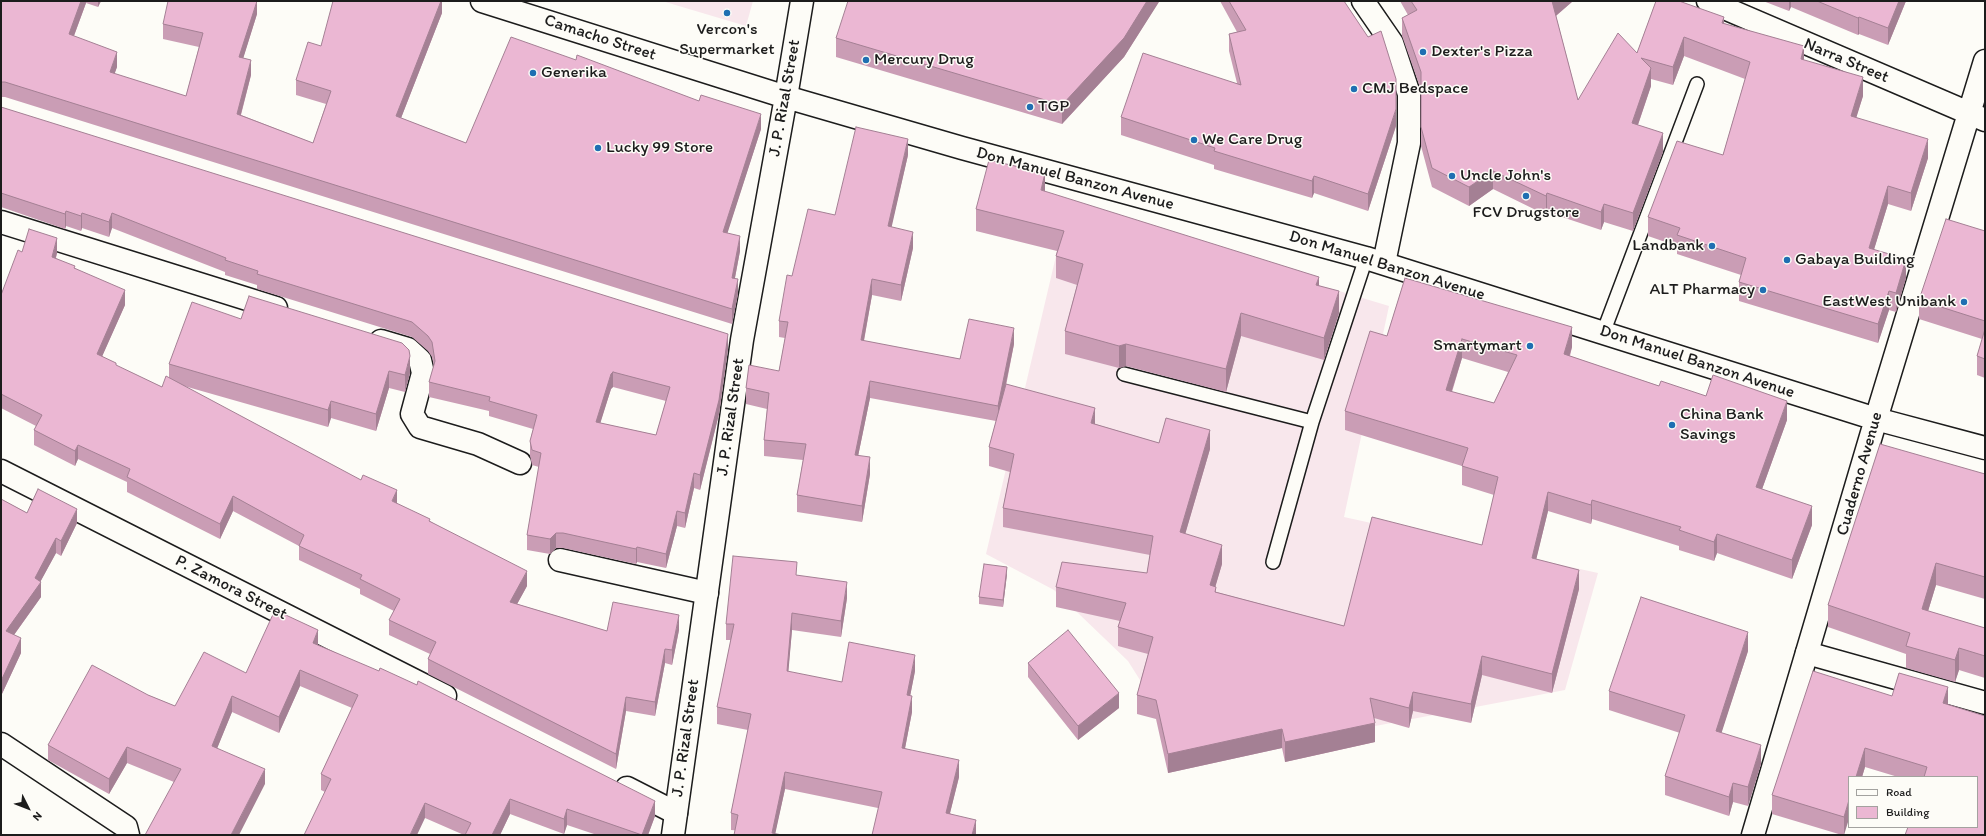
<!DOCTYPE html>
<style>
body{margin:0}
#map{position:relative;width:1986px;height:836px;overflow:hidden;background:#fdfcf7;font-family:Itim,sans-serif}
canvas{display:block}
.frame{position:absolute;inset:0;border:2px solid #1c1c1c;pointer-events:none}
.legend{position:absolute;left:1848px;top:776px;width:130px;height:52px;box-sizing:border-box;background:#fdfcf7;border:1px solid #a3a29f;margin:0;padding:5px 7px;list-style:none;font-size:12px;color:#1c1c1c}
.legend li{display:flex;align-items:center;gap:8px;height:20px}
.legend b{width:20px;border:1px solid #a3a29f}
.north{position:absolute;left:8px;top:788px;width:40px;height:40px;-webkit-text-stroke:3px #fdfcf7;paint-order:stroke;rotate:132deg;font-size:11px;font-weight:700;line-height:16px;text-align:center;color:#1c1c1c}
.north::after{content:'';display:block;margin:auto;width:14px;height:18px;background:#1c1c1c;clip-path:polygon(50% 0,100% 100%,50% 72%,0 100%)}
</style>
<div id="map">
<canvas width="1986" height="836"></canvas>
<div class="frame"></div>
<ul class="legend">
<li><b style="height:5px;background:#fdfcf7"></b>Road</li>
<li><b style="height:11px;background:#ebb7d3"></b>Building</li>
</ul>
<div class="north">N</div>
</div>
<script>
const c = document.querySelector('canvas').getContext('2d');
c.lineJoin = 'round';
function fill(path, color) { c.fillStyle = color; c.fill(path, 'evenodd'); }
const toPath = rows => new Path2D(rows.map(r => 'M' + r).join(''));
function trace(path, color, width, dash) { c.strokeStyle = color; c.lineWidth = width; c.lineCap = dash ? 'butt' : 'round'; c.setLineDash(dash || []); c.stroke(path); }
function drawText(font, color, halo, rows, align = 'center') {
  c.font = font + ' Itim,sans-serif'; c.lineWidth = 3; c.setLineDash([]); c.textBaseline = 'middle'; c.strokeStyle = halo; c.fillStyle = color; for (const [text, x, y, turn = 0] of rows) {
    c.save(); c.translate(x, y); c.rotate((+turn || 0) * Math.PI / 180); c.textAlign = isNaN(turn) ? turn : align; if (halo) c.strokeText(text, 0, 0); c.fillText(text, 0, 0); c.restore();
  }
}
fill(toPath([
 [662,1,753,1,746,26],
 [1067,209,1389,306,1344,517,1598,573,1565,690,1191,761,1128,661,1054,590,986,554]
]), '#f8e7ec');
const lane = toPath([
 [1603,333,1697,84],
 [1124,374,1312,422],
 [1273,562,1312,422,1366,258]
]);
const street = toPath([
 [1363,1,1392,43,1409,94,1409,143,1384,263],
 [1708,1,1985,120],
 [786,97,802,1],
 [1,222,276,308],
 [381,341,408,349,420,360,423,373,412,414,420,427,478,444,520,463],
 [1876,419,1985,61],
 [1,471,445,696],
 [560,560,707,593],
 [1807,653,1985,703],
 [1,744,126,827,128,835],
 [627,788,676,813]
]);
const secondary = toPath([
 [482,1,786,97,962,148,1366,258,1876,419,1985,448],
 [673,835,742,340,786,97],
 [1753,835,1876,419]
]);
trace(lane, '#1c1c1c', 16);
trace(street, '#1c1c1c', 25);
trace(secondary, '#1c1c1c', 25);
trace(lane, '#fdfcf7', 13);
trace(street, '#fdfcf7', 22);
trace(secondary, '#fdfcf7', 22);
fill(toPath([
 [1,1,101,1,98,7,86,3,74,36,117,67,114,74,186,96,199,47,163,39,163,24,257,1,257,14,243,58,251,75,241,115,313,143,326,104,296,95,296,80,321,46,442,1,442,13,401,118,466,143,761,129,727,233,740,251,735,278,738,294,732,324,5,97,1,97],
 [1159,1,1124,57,1062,124,836,57,836,38],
 [1220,1,1344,1,1396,126,1368,211,1314,193,1312,198,1214,169,1214,165,1121,135,1121,117,1237,83,1229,51,1229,34,1237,32],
 [1400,1,1573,1,1556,16,1578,100,1637,53,1656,1,1724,23,1804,60,1863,96,1856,117,1928,158,1911,211,1888,204,1874,249,1906,278,1896,312,1889,310,1878,343,1739,301,1739,282,1741,275,1677,254,1677,246,1648,236,1648,217,1723,155,1745,79,1684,56,1673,85,1651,79,1651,86,1638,125,1663,152,1633,231,1604,222,1601,230,1547,212,1546,215,1493,189,1469,206,1432,187,1421,146,1421,90,1402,36,1402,18,1408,15],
 [1763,1,1906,1,1888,45,1859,34,1858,35,1791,7,1789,11],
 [1,107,728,349,719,414,700,490,694,488,685,528,677,526,666,568,637,562,636,564,563,548,556,548,550,554,527,550,527,535,539,467,532,465,530,456,530,441,533,429,489,416,489,411,429,397,429,382,434,366,432,357,428,351,412,337,257,289,257,285,225,275,225,272,112,228,109,237,82,228,81,231,66,226,65,229,1,207],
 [613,387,666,401,656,435,600,423,611,389],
 [908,155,891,227,913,248,901,301,872,295,864,341,960,359,1014,344,1006,386,1095,424,1159,443,1210,449,1185,534,1222,564,1215,587,1216,592,1344,626,1482,545,1494,495,1462,485,1462,466,1345,430,1345,411,1387,336,1405,278,1572,347,1570,356,1659,386,1706,396,1787,420,1762,489,1812,525,1792,579,1717,553,1714,561,1679,550,1679,546,1592,519,1591,524,1548,511,1536,559,1579,589,1552,693,1482,675,1471,723,1413,711,1409,728,1374,718,1375,742,1285,762,1282,748,1168,773,1156,719,1137,714,1137,695,1148,654,1118,646,1118,627,1120,621,1056,607,1056,587,1147,573,1150,555,1003,527,1003,508,1010,472,989,466,989,447,996,421,870,398,858,456,870,474,862,522,797,512,797,495,803,460,764,456,764,440,767,409,746,404,746,388,779,371,785,338,779,337,779,321,792,276,835,215],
 [1462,358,1508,372,1494,403,1452,392],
 [1045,192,1319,285,1339,313,1324,360,1241,336,1226,392,1126,366,1119,368,1065,354,1065,331,1077,285,1056,278,1056,256,1057,251,976,231,976,209],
 [1985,231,1985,378,1977,375,1977,356,1982,339,1919,319,1919,300],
 [22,252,57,253,56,258,75,268,125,305,102,356,116,366,162,387,169,378,169,364,241,319,410,373,405,392,389,388,376,431,331,418,328,427,184,386,397,504,430,521,527,586,517,604,607,631,679,630,672,665,665,663,655,716,626,711,616,769,428,674,428,659,430,654,389,635,389,620,394,611,360,594,360,589,299,560,299,546,233,511,220,539,127,492,127,482,78,459,75,466,34,445,34,430,36,426,1,408,1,295],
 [1985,474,1985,599,1936,585,1928,611,1985,628,1985,678,1959,670,1955,682,1906,668,1906,654,1828,627,1828,605],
 [1,499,27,513,77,523,61,556,56,553,40,582,41,597,14,635,21,653,1,696],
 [1007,574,1003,607,979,604,979,597],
 [797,575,847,598,841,637,792,630,788,672,842,682,915,671,910,696,912,712,905,748,959,777,950,813,976,835,878,808,785,789,775,833,731,830,731,813,748,730,717,724,717,707,731,640,726,640,726,624],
 [318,645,655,816,648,835,597,835,567,825,564,834,510,814,500,835,464,835,425,818,325,792,321,790,321,774,352,708,300,686,279,733,232,712,217,748,265,784,174,782,127,763,109,794,48,760,48,745,148,695,175,706,246,673],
 [1748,651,1721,733,1761,764,1748,806,1733,802,1729,816,1665,795,1665,776,1680,733,1609,710,1609,691],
 [1028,663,1119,708,1078,740,1028,677],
 [1892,696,1948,705,1977,777,1898,777,1865,767,1862,777,1849,777,1844,835,1842,835,1772,814,1772,795]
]), '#ca9db5');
fill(toPath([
 [81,1,86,1,86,3,69,49,69,34],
 [98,1,101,1,98,7],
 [257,1,257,14,239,72,239,57],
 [441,1,442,1,442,13,396,131,396,116],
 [1147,1,1159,1,1159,2,1124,57,1062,124,1062,105],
 [1552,1,1573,1,1552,19],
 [1789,1,1791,1,1791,7,1789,11],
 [1899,1,1906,1,1888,45,1888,28],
 [1724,17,1724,36,1722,23],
 [1859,17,1859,34,1858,35,1858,18],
 [1684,37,1684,56,1673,85,1673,67],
 [1804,46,1804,65,1801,59],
 [117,52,117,67,110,87,110,72],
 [251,60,251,75,237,129,237,114],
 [1651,68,1651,86,1632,142,1632,123],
 [1863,77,1863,96,1851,135,1851,116],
 [1396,109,1396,126,1368,211,1368,194],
 [761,114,761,129,723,247,723,232],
 [1663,133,1663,152,1633,231,1633,213],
 [908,139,908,155,888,243,888,226],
 [1928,139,1928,158,1911,211,1911,193],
 [1493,171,1493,189,1469,206,1469,187],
 [1045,173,1045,196,1041,190],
 [1314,176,1314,193,1312,198,1312,181],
 [1888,186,1888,204,1869,266,1869,248],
 [1547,193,1547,212,1546,215,1546,196],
 [1604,204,1604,222,1601,230,1601,212],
 [66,211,66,226,65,229,65,214],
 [82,213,82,228,81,231,81,216],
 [112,213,112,228,109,237,109,222],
 [913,232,913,248,901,301,901,285],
 [740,236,740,251,732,293,732,278],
 [57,238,57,253,52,271,52,257],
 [1906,259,1906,278,1896,312,1896,293],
 [1319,277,1319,300,1316,285],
 [738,279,738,294,732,324,732,309],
 [872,279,872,295,861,356,861,340],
 [125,290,125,305,97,368,97,354],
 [1339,291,1339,313,1324,360,1324,338],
 [1889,291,1889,310,1878,343,1878,324],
 [1241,313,1241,336,1226,392,1226,369],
 [1572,327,1572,347,1564,374,1564,354],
 [1014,328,1014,344,998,422,998,406],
 [728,334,728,349,719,414,700,490,700,475],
 [1462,339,1462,358,1446,409,1446,390],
 [1126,344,1126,366,1119,368,1119,346],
 [410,356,410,373,405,392,405,375],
 [389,371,389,388,376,431,376,414],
 [613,372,613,387,611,389,596,437,596,422,611,374],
 [870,381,870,398,855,471,855,455],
 [331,401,331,418,328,427,328,410],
 [1787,401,1787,420,1756,506,1756,487],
 [1095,408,1095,427,1091,423],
 [1210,430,1210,449,1180,552,1180,532],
 [78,445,78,459,75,466,75,451],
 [870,457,870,474,862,522,862,506],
 [694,473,694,488,685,528,685,513],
 [397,490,397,504,392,501],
 [1548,492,1548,511,1532,577,1532,558],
 [233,496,233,511,220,539,220,524],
 [1592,500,1592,519,1591,524,1591,505],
 [1812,506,1812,525,1792,579,1792,560],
 [77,509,77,523,61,556,61,541],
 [677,511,677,526,666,568,666,554],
 [556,533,556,548,550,554,550,539],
 [1717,534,1717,553,1714,561,1714,542],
 [56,538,56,553,37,588,41,582,41,597,6,646,6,631],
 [1222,545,1222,564,1210,605,1210,585],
 [637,547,637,562,636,564,636,549],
 [1936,563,1936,585,1922,631,1922,609],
 [1007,567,1007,574,1003,607,1003,600],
 [1579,570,1579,589,1552,693,1552,674],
 [527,571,527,586,510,617,510,602],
 [847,582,847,598,841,637,841,621],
 [792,613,792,630,787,688,787,671],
 [679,615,679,630,672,665,672,650],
 [318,630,318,646,313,643],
 [1748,632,1748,651,1716,750,1716,731],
 [21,638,21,653,1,696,1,681],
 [1959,648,1959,670,1955,682,1955,660],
 [665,649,665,663,655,716,655,702],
 [915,655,915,671,907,712,907,695],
 [1482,656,1482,675,1471,723,1471,704],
 [300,670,300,686,279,733,279,717],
 [1948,687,1948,706,1943,703],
 [1413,692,1413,711,1409,728,1409,708],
 [1119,693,1119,708,1078,740,1078,726],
 [232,696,232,712,212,761,212,746],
 [912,696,912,712,902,764,902,748],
 [626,697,626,711,616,769,616,754],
 [1375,723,1375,742,1285,762,1285,742],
 [1282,729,1282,748,1168,773,1168,754],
 [1761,745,1761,764,1748,806,1748,787],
 [127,747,127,763,109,794,109,779],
 [1865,748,1865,767,1862,777,1856,777],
 [959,760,959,777,946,829,946,813],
 [265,769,265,784,239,835,231,835],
 [785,772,785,789,775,835,772,833],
 [1733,783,1733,802,1729,816,1729,797],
 [510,799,510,814,500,835,492,835],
 [1849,800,1849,819,1844,835,1844,817],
 [655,801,655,816,648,835,642,835],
 [425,803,425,818,417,835,410,835],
 [567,809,567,825,564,834,564,819],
 [976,820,976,835,972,835]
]), '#a48094');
const building = toPath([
 [1,1,81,1,69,34,117,52,110,72,186,96,203,33,163,24,168,1,257,1,239,57,251,60,237,114,313,143,331,91,296,80,308,42,321,46,333,1,441,1,396,116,466,143,511,37,576,60,577,55,699,101,701,95,761,114,723,232,740,236,732,278,738,279,732,309,5,82,1,82,1,1],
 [848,1,1147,1,1124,38,1062,105,836,38,848,1],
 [1229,1,1344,1,1368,37,1381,31,1396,79,1396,109,1368,194,1314,176,1312,181,1214,151,1215,148,1121,117,1143,53,1241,85,1229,34,1246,30,1229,1],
 [1411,1,1552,1,1578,100,1618,33,1637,53,1656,1,1679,1,1724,17,1722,23,1804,46,1801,59,1863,77,1851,116,1928,139,1911,193,1888,186,1869,248,1906,259,1896,293,1889,291,1878,324,1739,282,1746,258,1677,235,1680,228,1648,217,1677,141,1723,155,1750,62,1684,37,1673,67,1641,58,1651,68,1632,123,1663,133,1633,213,1604,204,1601,212,1547,193,1546,196,1493,171,1469,187,1432,168,1421,127,1421,72,1402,18,1417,10,1411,1],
 [1817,1,1899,1,1888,28,1859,17,1858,18,1817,1],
 [1,107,728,334,719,400,700,475,694,473,685,513,677,511,666,554,637,547,636,549,563,533,556,533,550,539,527,535,541,453,532,450,530,441,537,415,489,401,490,397,429,382,435,361,432,342,428,336,412,322,257,274,258,271,225,260,226,258,112,213,109,222,82,213,81,216,66,211,65,214,1,193,1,107],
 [613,372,670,387,656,435,596,422,611,374,613,372],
 [856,127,908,139,888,226,913,232,901,285,872,279,861,340,960,359,969,319,1014,328,998,406,870,381,855,455,870,457,862,506,797,495,806,444,764,440,769,393,746,388,749,365,779,371,788,322,779,321,787,275,792,276,808,209,835,215,856,127],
 [989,160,1045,173,1041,190,1319,277,1316,285,1339,291,1324,338,1241,313,1226,369,1126,344,1119,346,1065,331,1083,264,1056,256,1064,231,976,209,989,160],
 [1946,219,1985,231,1985,321,1919,300,1946,219],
 [29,229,57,238,52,257,75,266,74,268,125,290,97,354,116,363,116,365,162,387,166,376,361,480,363,475,397,490,392,501,430,519,429,521,527,571,510,602,607,631,613,602,679,615,672,650,665,649,655,702,626,697,616,754,428,659,436,642,389,620,400,599,360,579,362,575,299,546,304,535,233,496,220,524,127,477,130,469,78,445,75,451,34,430,42,415,1,394,1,295,18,250,22,252,29,229],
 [1405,278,1572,327,1564,354,1659,386,1661,381,1706,396,1713,375,1787,401,1756,487,1812,506,1792,560,1717,534,1714,542,1679,530,1681,527,1592,500,1591,505,1548,492,1532,558,1579,570,1552,674,1482,656,1471,704,1413,692,1409,708,1370,698,1375,723,1285,742,1282,729,1168,754,1156,700,1137,695,1153,637,1118,627,1126,603,1056,587,1062,562,1147,573,1153,536,1003,508,1014,454,989,447,1006,384,1095,408,1091,423,1159,443,1166,418,1210,430,1180,532,1222,545,1210,585,1216,587,1215,592,1344,626,1372,517,1482,545,1498,477,1462,466,1468,448,1345,411,1370,331,1387,336,1405,278],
 [1462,339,1517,355,1494,403,1446,390,1462,339],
 [249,296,402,343,409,350,410,356,405,375,389,371,376,414,331,401,328,410,169,364,192,302,241,319,249,296],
 [1985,329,1985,359,1977,356,1985,329],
 [1880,444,1985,474,1985,577,1936,563,1922,609,1985,628,1985,656,1959,648,1955,660,1906,646,1910,633,1828,605,1880,444],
 [38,489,77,509,61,541,56,538,35,578,41,582,6,631,21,638,1,681,1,499,27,513,38,489],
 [733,556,797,562,796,575,847,582,841,621,792,613,787,671,842,682,849,642,915,655,907,695,912,696,902,748,959,760,946,813,976,820,972,835,872,835,882,792,785,772,772,833,782,835,734,835,738,815,731,813,751,714,717,707,734,624,726,624,733,556],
 [984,564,1007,567,1003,600,979,597,984,564],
 [1641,597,1748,632,1716,731,1761,745,1748,787,1733,783,1729,797,1665,776,1685,715,1609,691,1641,597],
 [275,610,318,630,313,643,379,671,380,668,417,685,418,681,655,801,642,835,567,809,564,819,510,799,492,835,465,835,471,823,425,803,410,835,304,835,331,779,321,774,358,695,300,670,279,717,232,696,212,746,265,769,231,835,145,835,181,769,127,747,109,779,48,745,92,665,148,695,175,706,204,652,246,673,275,610],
 [1068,630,1119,693,1078,726,1028,663,1068,630],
 [1813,671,1892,696,1899,673,1948,687,1943,703,1985,716,1985,835,1905,835,1908,827,1977,827,1977,777,1924,777,1927,767,1865,748,1856,777,1849,777,1849,800,1844,817,1772,795,1813,671]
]);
fill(building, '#ebb7d3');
trace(building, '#a48094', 1);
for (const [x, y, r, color] of [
 [727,13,4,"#1f6fb2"],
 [1423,52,4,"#1f6fb2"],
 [866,60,4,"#1f6fb2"],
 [533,73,4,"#1f6fb2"],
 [1354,89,4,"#1f6fb2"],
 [1030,107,4,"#1f6fb2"],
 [1194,140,4,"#1f6fb2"],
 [598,148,4,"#1f6fb2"],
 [1452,176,4,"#1f6fb2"],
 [1526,196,4,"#1f6fb2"],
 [1712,246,4,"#1f6fb2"],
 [1787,260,4,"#1f6fb2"],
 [1763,290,4,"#1f6fb2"],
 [1964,302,4,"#1f6fb2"],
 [1530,346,4,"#1f6fb2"],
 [1672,425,4,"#1f6fb2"]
]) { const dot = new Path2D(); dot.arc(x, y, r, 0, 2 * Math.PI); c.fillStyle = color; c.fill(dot); trace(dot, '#fdfcf7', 1.5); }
drawText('17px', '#1c1c1c', '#fdfcf7', [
 ["Vercon's",727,30,"center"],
 ["Supermarket",727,50,"center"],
 ["Dexter's Pizza",1431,52],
 ["Mercury Drug",874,60],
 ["Generika",541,73],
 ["CMJ Bedspace",1362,89],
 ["TGP",1038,107],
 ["We Care Drug",1202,140],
 ["Lucky 99 Store",606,148],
 ["Uncle John's",1460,176],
 ["FCV Drugstore",1526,213,"center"],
 ["Landbank",1704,246,"right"],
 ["Gabaya Building",1795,260],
 ["ALT Pharmacy",1755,290,"right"],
 ["EastWest Unibank",1956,302,"right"],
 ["Smartymart",1522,346,"right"],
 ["China Bank",1680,415],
 ["Savings",1680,435]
], 'left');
drawText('17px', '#1c1c1c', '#fdfcf7', [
 ["Camacho Street",600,38,18],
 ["Narra Street",1846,61,23],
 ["J. P. Rizal Street",785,98,-80],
 ["Don Manuel Banzon Avenue",1075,179,15],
 ["Don Manuel Banzon Avenue",1387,266,17],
 ["Don Manuel Banzon Avenue",1697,362,18],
 ["J. P. Rizal Street",731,417,-82],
 ["Cuaderno Avenue",1860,474,-74],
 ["P. Zamora Street",231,588,27],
 ["J. P. Rizal Street",686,738,-82]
]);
</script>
